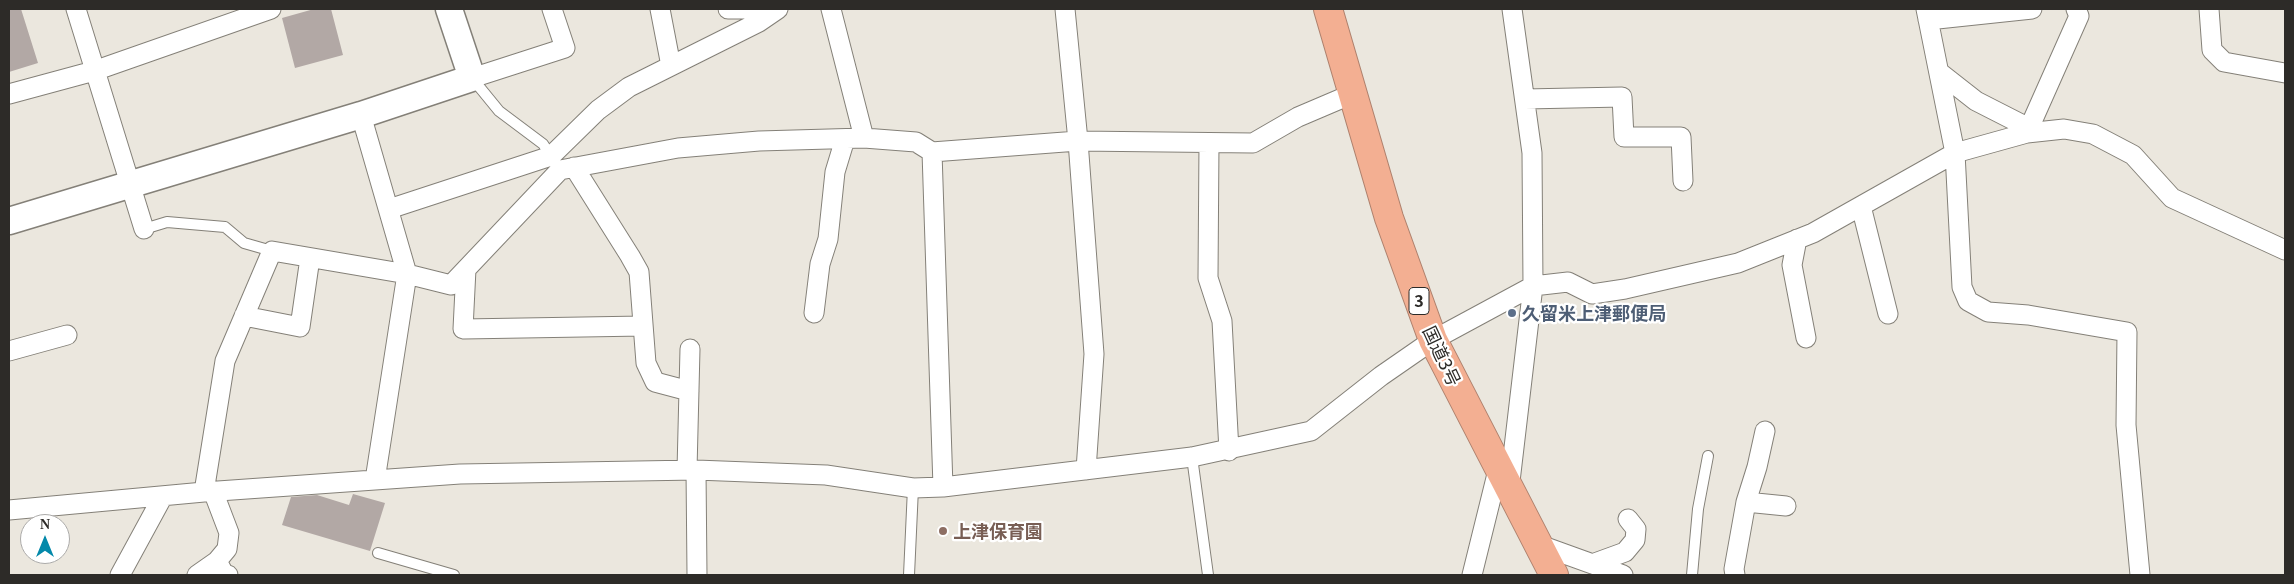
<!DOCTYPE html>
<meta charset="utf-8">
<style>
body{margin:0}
#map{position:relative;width:2294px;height:584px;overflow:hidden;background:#ebe7de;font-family:Georgia,serif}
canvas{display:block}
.frame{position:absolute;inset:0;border:10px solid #2d2b28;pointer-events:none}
.north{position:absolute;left:20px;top:514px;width:50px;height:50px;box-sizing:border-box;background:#fff;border:1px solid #abaaa9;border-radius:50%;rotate:0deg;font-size:14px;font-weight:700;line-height:20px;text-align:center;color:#2d2b28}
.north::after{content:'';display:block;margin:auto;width:18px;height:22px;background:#0489aa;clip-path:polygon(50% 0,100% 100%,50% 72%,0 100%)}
</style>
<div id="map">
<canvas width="2294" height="584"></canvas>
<div class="frame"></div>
<div class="north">N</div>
</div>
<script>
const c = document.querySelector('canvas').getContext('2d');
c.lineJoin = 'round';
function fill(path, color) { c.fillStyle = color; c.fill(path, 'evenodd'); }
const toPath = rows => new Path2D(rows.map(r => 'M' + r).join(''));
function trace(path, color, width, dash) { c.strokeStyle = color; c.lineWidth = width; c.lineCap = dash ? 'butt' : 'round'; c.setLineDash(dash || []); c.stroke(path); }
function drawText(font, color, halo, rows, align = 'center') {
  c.font = font + ' Georgia,"Noto Sans JP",serif'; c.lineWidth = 4.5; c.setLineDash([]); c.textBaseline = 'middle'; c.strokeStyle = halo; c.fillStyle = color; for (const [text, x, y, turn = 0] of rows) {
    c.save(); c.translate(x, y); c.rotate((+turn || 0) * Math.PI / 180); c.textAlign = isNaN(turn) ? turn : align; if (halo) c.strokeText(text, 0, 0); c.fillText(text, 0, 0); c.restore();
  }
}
fill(toPath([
 [9,9,21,9,38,63,9,72],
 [314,9,331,9,343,55,295,68,282,18],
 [353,494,385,503,370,551,282,525,291,497,317,495,349,505]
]), '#b2a8a5');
const lane = toPath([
 [472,78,499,111,543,144,551,156],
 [144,229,167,222,225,227,244,243,272,251],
 [1192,457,1208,575],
 [378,553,454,575],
 [909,575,913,488],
 [1692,575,1698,509,1708,456]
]);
const street = toPath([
 [76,9,144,229],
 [660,9,671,66],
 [728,9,753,9],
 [831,9,864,138],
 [1065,9,1078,141,1094,354,1086,470],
 [1926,9,1955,153,1962,287,1968,301,1988,312,2028,315,2127,332,2126,425,2140,575],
 [2209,9,2212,50,2224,62,2285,73],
 [1928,20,2032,9],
 [1939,72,1976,101,2029,128],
 [472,78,565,48,552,9],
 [9,94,94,71,271,9],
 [1525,99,1622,97,1624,137,1681,137,1683,181],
 [361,115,407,274,375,480],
 [2027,133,2079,16,2076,9],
 [1209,143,1208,278,1222,321,1229,451],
 [932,152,943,487],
 [574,167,630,256,639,272,646,363,655,382,689,391],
 [1861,206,1888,314],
 [389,209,551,156,598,110,629,87,759,22,778,9],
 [1797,239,1792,265,1806,338],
 [466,269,463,329,643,326],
 [814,313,820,264,828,239,835,172,845,139],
 [244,316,300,327,310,258],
 [9,351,67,335],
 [687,470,690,349],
 [696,470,697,575],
 [1509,490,1533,286,1532,153,1512,9],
 [204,492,225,361,272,251,407,274,451,285,560,170,678,148,759,141,864,138,916,142,932,152,1078,141,1253,143,1298,117,1352,94],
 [1746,502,1757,467,1765,431],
 [9,510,204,492,460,474,696,470,826,475,913,488,943,487,1192,457,1311,431,1381,376,1433,340,1533,286,1568,282,1592,294,1625,289,1738,263,1813,233,1955,153,2027,133,2064,129,2093,134,2133,155,2172,198,2285,250],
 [1537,544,1623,575],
 [217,561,224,574,228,575],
 [1592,564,1625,552,1635,540,1636,529,1628,519],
 [120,575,163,496],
 [197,575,217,561,227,549,229,533,213,491],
 [1472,575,1498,470],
 [1735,575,1734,569,1746,502,1786,506]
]);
const secondary = toPath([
 [9,221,361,115,472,78,449,9]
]);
const highway = toPath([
 [1328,9,1389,218,1433,340,1554,575]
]);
trace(lane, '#848078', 12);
trace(street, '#848078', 21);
trace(secondary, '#848078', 29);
trace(highway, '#ae816d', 30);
trace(lane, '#fff', 10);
trace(street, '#fff', 19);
trace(secondary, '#fff', 26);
trace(highway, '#f3af92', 28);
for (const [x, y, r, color] of [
 [1512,313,5,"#5c6f8a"],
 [943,531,5,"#8d6e63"]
]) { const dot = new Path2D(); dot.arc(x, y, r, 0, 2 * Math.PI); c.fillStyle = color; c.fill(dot); trace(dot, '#fff', 2); }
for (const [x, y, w] of [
 [1419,301,20]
]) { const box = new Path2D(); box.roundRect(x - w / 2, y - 13.5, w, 27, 4); c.fillStyle = '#fff'; c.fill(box); trace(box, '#2d2b28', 1); }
drawText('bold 16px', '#2d2b28', null, [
 ["3",1419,301]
]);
drawText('bold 18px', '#4e5e75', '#fff', [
 ["久留米上津郵便局",1522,313]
], 'left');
drawText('18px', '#2d2b28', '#fff', [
 ["国道3号",1442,356,65]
]);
drawText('bold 18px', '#785e54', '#fff', [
 ["上津保育園",953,531]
], 'left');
</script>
